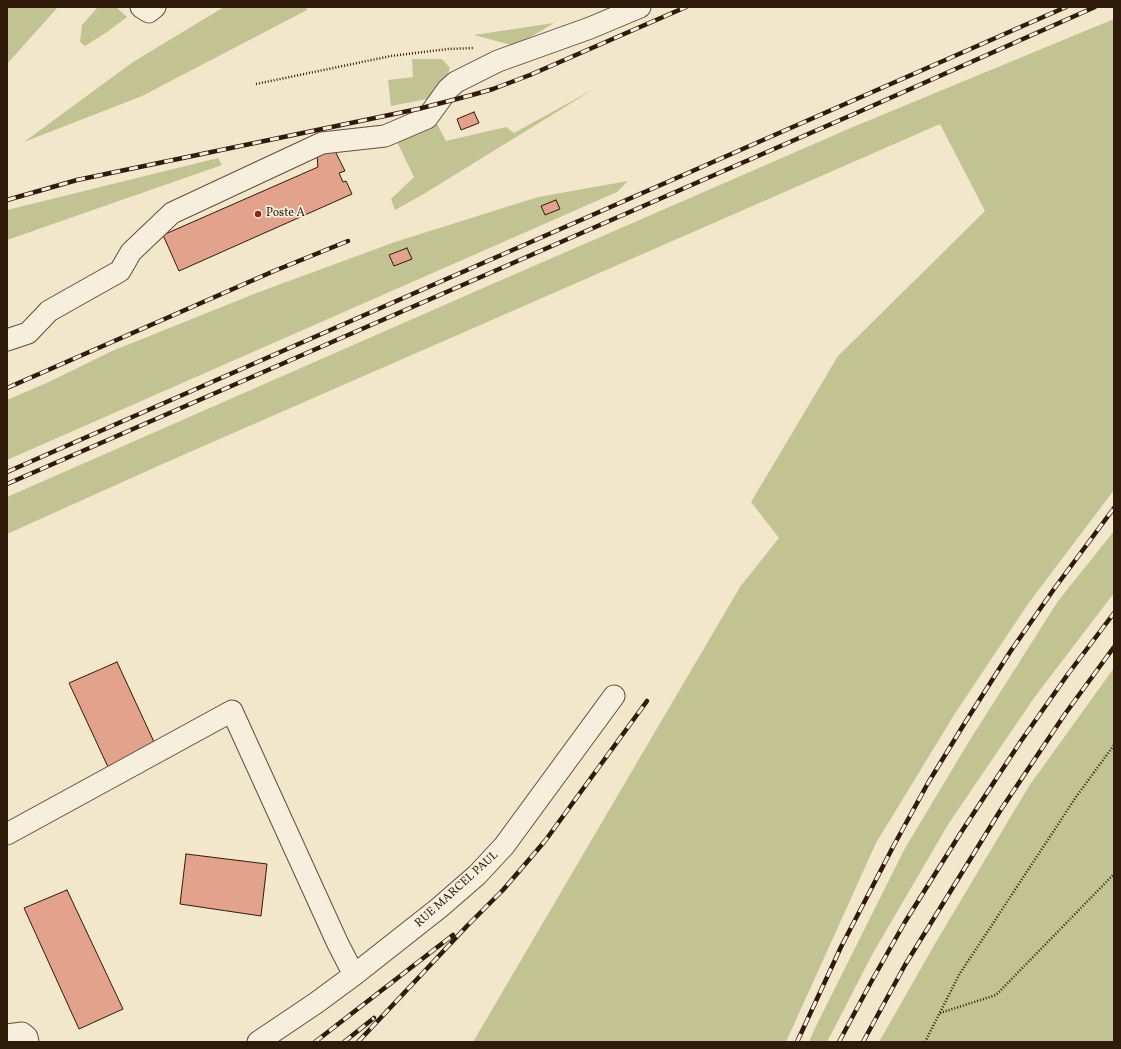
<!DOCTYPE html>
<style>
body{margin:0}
#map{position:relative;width:1121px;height:1049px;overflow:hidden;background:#f2e7ca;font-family:Vollkorn,serif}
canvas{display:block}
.frame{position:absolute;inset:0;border:8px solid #2f1b0a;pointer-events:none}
</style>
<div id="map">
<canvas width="1121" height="1049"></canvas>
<div class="frame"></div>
</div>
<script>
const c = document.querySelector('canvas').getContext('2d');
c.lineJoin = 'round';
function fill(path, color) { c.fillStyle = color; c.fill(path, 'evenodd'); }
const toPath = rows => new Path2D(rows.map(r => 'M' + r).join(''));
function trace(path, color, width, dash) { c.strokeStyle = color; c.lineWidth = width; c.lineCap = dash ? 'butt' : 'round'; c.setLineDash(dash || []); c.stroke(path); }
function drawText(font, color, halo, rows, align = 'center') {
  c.font = font + ' Vollkorn,serif'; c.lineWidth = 3.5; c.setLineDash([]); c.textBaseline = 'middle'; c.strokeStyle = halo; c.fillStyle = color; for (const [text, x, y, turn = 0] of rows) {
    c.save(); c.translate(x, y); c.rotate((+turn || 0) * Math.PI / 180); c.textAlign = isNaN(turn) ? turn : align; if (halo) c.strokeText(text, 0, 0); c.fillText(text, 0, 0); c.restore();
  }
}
fill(toPath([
 [7,7,58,7,7,64],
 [98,7,116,7,127,17,107,32,85,46,80,42,82,25],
 [224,7,305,7,307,10,142,96,24,142,133,62],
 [1114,19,1114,490,1028,604,954,715,876,843,786,1042,473,1042,740,587,779,538,751,502,838,356,985,211,940,124,167,462,7,534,7,497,474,292,853,127],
 [554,23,515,46,474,35],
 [412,59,442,59,450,68,447,76,427,99,391,106,388,80,413,77],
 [594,89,422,195,395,210,391,199,414,177,397,142,437,124,446,141,506,127,514,133],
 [218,158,222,165,7,240,7,210],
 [628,181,617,192,7,460,7,400,51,381,112,351,259,292,395,242,538,197],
 [1114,531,1114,593,1034,698,949,823,873,953,827,1042,809,1042,816,1026,904,850,968,743,1058,601],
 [1114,668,1114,1042,879,1042,936,942,1029,786]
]), '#c1c392');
const building = toPath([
 [474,112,479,123,461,130,457,119,474,112],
 [331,149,336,153,345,171,339,173,343,182,346,181,352,194,179,271,163,235,318,167,317,156,331,149],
 [556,200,560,209,545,215,541,206,556,200],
 [407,248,412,259,394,266,389,255,407,248],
 [117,662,155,744,108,767,69,683,117,662],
 [186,854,267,864,261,916,180,904,186,854],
 [67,890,123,1009,79,1029,24,908,67,890]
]);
fill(building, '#e2a28b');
trace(building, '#2f1b0a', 1);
const minor = toPath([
 [141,7,149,12,155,7],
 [7,340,28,333,49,311,120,271,131,252,172,213,322,143,385,136,427,118,448,89,456,82,498,61,590,28,640,7],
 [7,834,232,711,338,944,354,975],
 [7,1035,22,1033,27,1037,28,1042],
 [258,1042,316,1003,354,975,439,908,477,875,504,846,614,696]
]);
trace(minor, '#604e3a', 23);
trace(toPath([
 [256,84,391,56,448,49,474,48],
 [940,1013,996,995,1114,874],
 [925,1042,959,975,1076,797,1114,745]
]), '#2f1b0a', 2.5, [1, 2]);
trace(minor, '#f7efdd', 21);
const rail = toPath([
 [7,200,77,180,418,109,472,95,493,89,530,75,686,7],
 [7,388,274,271,348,241],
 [7,472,1066,7],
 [7,484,854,114,1095,7],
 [315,1042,453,935],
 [344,1042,374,1018],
 [358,1042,467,926,503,890,545,841,647,701],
 [797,1042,841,947,894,845,928,783,966,721,1010,652,1054,589,1114,508],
 [839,1042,870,984,905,922,960,834,1021,741,1068,674,1114,613],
 [863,1042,905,965,1000,811,1065,714,1114,647]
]);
trace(rail, '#2f1b0a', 4.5);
trace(rail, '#f7efdd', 3, [9]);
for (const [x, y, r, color] of [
 [258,214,4,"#8f2418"]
]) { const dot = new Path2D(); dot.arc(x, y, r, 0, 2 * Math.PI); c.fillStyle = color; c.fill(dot); trace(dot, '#f7efdd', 1.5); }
drawText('12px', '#2f1b0a', '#f7efdd', [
 ["Poste A",266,214]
], 'left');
drawText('12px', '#2f1b0a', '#f7efdd', [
 ["RUE MARCEL PAUL",457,890,-42]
]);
</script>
